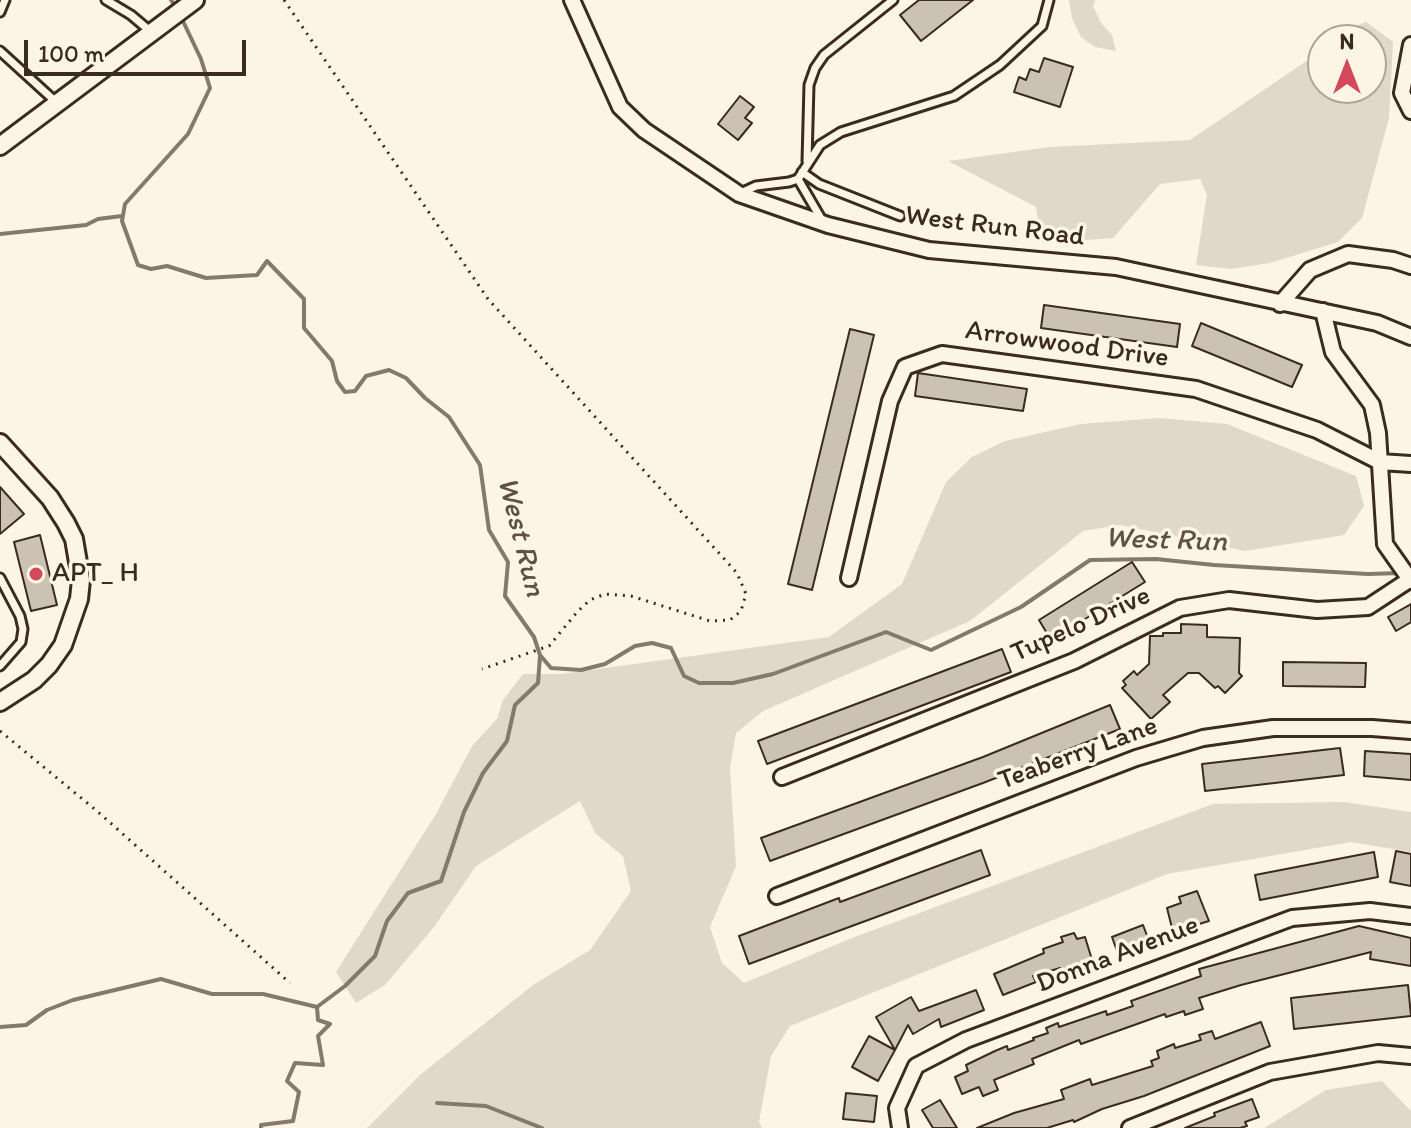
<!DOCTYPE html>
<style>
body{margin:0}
#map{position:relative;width:1411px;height:1128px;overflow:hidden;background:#fcf5e5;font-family:Itim,sans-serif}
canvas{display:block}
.north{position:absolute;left:1307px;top:24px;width:80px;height:80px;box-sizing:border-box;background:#fcf5e5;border:2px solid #afa495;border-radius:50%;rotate:0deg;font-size:22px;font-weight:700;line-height:32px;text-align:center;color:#3b2a1e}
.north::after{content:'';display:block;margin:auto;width:28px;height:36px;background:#d1495b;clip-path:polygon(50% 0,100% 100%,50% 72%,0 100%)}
.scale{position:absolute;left:24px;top:40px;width:222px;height:36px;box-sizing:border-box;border:4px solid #3b2a1e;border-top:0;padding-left:10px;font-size:24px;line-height:28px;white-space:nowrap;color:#3b2a1e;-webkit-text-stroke:6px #fcf5e5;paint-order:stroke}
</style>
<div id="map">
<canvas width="1411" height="1128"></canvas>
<div class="north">N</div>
<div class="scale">100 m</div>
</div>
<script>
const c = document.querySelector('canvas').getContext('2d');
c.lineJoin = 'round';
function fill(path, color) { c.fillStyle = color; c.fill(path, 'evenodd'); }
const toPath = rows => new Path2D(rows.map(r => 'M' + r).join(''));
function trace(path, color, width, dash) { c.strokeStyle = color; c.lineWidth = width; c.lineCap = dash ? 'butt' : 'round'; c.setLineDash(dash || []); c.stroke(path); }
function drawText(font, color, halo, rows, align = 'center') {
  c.font = font + ' Itim,sans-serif'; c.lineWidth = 7; c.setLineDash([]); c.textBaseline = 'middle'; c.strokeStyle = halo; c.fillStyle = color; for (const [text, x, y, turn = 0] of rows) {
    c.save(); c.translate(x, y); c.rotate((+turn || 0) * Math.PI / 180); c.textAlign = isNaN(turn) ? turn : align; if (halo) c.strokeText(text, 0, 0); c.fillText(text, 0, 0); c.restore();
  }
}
fill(toPath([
 [1069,0,1095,0,1093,6,1101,23,1112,35,1116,51,1095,47,1081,37,1072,19],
 [1366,22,1393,42,1389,118,1362,218,1338,242,1270,263,1231,269,1196,265,1207,194,1200,179,1160,184,1113,238,1042,243,1036,207,948,161,1050,147,1190,140,1311,58,1323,46,1323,88,1371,88,1371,40,1330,40,1336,34],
 [1159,418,1227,424,1356,476,1364,506,1344,535,1245,551,1120,525,1083,531,970,621,763,711,736,733,730,768,736,866,710,927,722,963,744,983,852,938,1213,804,1344,802,1411,812,1411,852,1351,842,1167,874,790,1026,771,1056,759,1122,762,1128,367,1128,420,1075,533,985,590,950,631,891,623,856,595,833,580,801,476,866,434,927,385,985,356,1003,336,972,436,814,472,746,497,719,503,700,523,674,562,674,829,637,902,584,946,482,972,457,1005,441,1081,424],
 [1382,1081,1411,1111,1411,1128,1264,1128,1326,1090]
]), '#e0d8c8');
trace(toPath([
 [171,0,177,9],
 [181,17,201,59,210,88,188,134,125,204,122,221,138,265,151,269,167,266,206,278,257,275,267,261,304,299,304,328,332,361,337,381,345,392,355,391,366,376,389,370,406,378,425,398,449,417,480,465,489,530,508,562,505,596,534,637,540,655,551,668,581,670,605,664,635,646,652,643,671,648,684,676,699,683,733,683,773,674,886,632,931,650,1021,607,1090,560,1156,559,1214,565,1368,574,1401,573],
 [0,234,86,225,98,219,122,216],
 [0,1027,26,1025,47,1010,73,1000,161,979,212,994,263,994,317,1007],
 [437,1103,486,1106,542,1128],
 [261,1128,261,1125,293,1121,299,1092,287,1081,295,1063,323,1065,318,1036,330,1024,318,1020,317,1007,345,986,375,956,387,921,408,893,441,881,464,812,483,773,507,741,515,705,538,683,540,656]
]), '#85796b', 4);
const building = toPath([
 [919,0,973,0,921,41,900,15,919,0],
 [1044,58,1073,67,1060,107,1014,92,1019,77,1026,80,1030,69,1039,72,1044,58],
 [740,96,754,107,745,118,752,123,738,140,718,124,740,96],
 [1044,305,1180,324,1177,347,1041,328,1044,305],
 [1201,323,1302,365,1292,387,1192,346,1201,323],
 [850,329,874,335,812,590,788,584,850,329],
 [918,373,1027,389,1023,411,915,396,918,373],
 [0,487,24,514,0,534,0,487],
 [40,535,57,605,31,611,14,542,40,535],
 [1132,562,1145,582,1051,640,1039,620,1132,562],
 [1411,604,1411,622,1396,631,1388,617,1411,604],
 [1181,624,1207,625,1207,637,1240,638,1239,673,1242,676,1225,693,1218,686,1215,688,1199,673,1188,673,1163,695,1170,702,1151,719,1122,688,1126,685,1123,681,1134,671,1137,675,1149,664,1150,636,1163,636,1163,633,1181,633,1181,624],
 [1002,649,1011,672,767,764,758,741,1002,649],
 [1283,662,1366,663,1365,687,1283,686,1283,662],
 [1110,705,1120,729,983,783,770,861,761,838,983,757,1110,705],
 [1340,748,1344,775,1205,791,1202,764,1340,748],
 [1365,751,1411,754,1411,780,1364,776,1365,751],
 [981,850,990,875,749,964,739,936,839,898,840,902,981,850],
 [1396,851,1411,854,1411,886,1390,882,1396,851],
 [1374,852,1378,877,1260,900,1255,875,1374,852],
 [1197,891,1209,921,1173,932,1167,908,1181,903,1179,897,1197,891],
 [1143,925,1149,941,1118,954,1112,937,1143,925],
 [1359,926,1411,938,1411,966,1370,959,1371,952,1241,985,1199,998,1203,1009,1185,1015,1184,1011,1166,1017,1165,1014,1081,1044,1079,1040,1032,1059,1034,1064,994,1080,998,1090,983,1096,979,1087,962,1094,955,1077,968,1071,966,1065,995,1051,1007,1046,1008,1050,1034,1040,1033,1038,1048,1033,1046,1028,1058,1023,1059,1027,1106,1011,1107,1015,1133,1006,1131,1001,1201,976,1199,969,1359,926],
 [1074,933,1077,939,1085,937,1093,963,1061,973,1060,968,1033,976,1036,982,1003,995,994,974,1044,953,1043,949,1063,942,1061,937,1074,933],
 [1408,985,1411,1016,1294,1029,1291,998,1408,985],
 [976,990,984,1010,941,1027,939,1019,913,1034,908,1025,895,1050,876,1017,911,997,919,1011,976,990],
 [1261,1022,1270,1046,1144,1096,1102,1109,1074,1122,1073,1120,1047,1128,977,1128,1014,1113,1064,1099,1061,1090,1090,1079,1092,1085,1153,1066,1151,1061,1159,1058,1157,1051,1174,1044,1175,1048,1201,1040,1199,1035,1212,1031,1215,1039,1261,1022],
 [869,1036,895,1050,878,1081,852,1067,869,1036],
 [846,1093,877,1096,874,1122,843,1119,846,1093],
 [1252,1099,1259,1117,1245,1122,1247,1126,1240,1128,1185,1128,1215,1116,1214,1113,1252,1099],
 [940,1100,957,1128,933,1128,922,1110,940,1100]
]);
fill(building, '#ccc2b3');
trace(building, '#3b2a1e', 2);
const service = toPath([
 [106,0,131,15,150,31],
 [0,12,5,0],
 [0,51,56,102],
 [807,161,809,85,815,68,824,55,893,0],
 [802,172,819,184,900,216],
 [798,179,823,222],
 [741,193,756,186,789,182,798,179,820,145,841,132,954,96,1000,65,1042,26,1049,0],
 [0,578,20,616,23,629,21,642,0,666]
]);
const minor = toPath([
 [572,0,620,107,644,130,739,194,828,225,929,250,1116,267,1377,323,1411,337],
 [1411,45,1402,93,1411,111],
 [1280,304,1310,270,1348,254,1393,260,1411,266],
 [1323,311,1333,352,1372,405,1378,433,1385,544,1411,581],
 [849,578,890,401,905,367,942,354,1196,389,1317,430,1380,462,1411,464],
 [782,777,1074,661,1180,608,1229,600,1317,610,1368,607,1409,580],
 [777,896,1136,758,1203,738,1273,728,1372,728,1411,731],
 [900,1128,897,1108,916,1066,966,1040,1292,918,1370,911,1411,916],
 [1130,1128,1270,1072,1378,1053,1411,1056]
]);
const tertiary = toPath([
 [0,146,195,0],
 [0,443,50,498,66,523,74,539,81,580,79,599,63,645,49,665,34,680,0,702]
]);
trace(service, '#3b2a1e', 13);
trace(minor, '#3b2a1e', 20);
trace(tertiary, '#3b2a1e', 22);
trace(toPath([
 [284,0,488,299,737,573,746,594,741,611,730,620,710,621,631,596,605,594,590,600,578,611,549,646,482,669],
 [0,731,97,811,290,983]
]), '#3b2a1e', 3, [2, 6]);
trace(service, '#fcf5e5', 7);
trace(minor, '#fcf5e5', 14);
trace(tertiary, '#fcf5e5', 16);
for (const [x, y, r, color] of [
 [36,574,8,"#d1495b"]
]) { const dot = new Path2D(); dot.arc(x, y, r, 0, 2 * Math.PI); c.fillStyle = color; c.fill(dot); trace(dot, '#fcf5e5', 3); }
drawText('28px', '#3b2a1e', '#fcf5e5', [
 ["West Run Road",995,227,7],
 ["Arrowwood Drive",1067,345,8],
 ["Tupelo Drive",1081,625,-24],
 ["Teaberry Lane",1078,754,-20],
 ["Donna Avenue",1118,955,-21]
]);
drawText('28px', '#3b2a1e', '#fcf5e5', [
 ["APT_ H",52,574]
], 'left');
drawText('italic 30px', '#605144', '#fcf5e5', [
 ["West Run",520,537,76],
 ["West Run",1166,541,2]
]);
</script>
